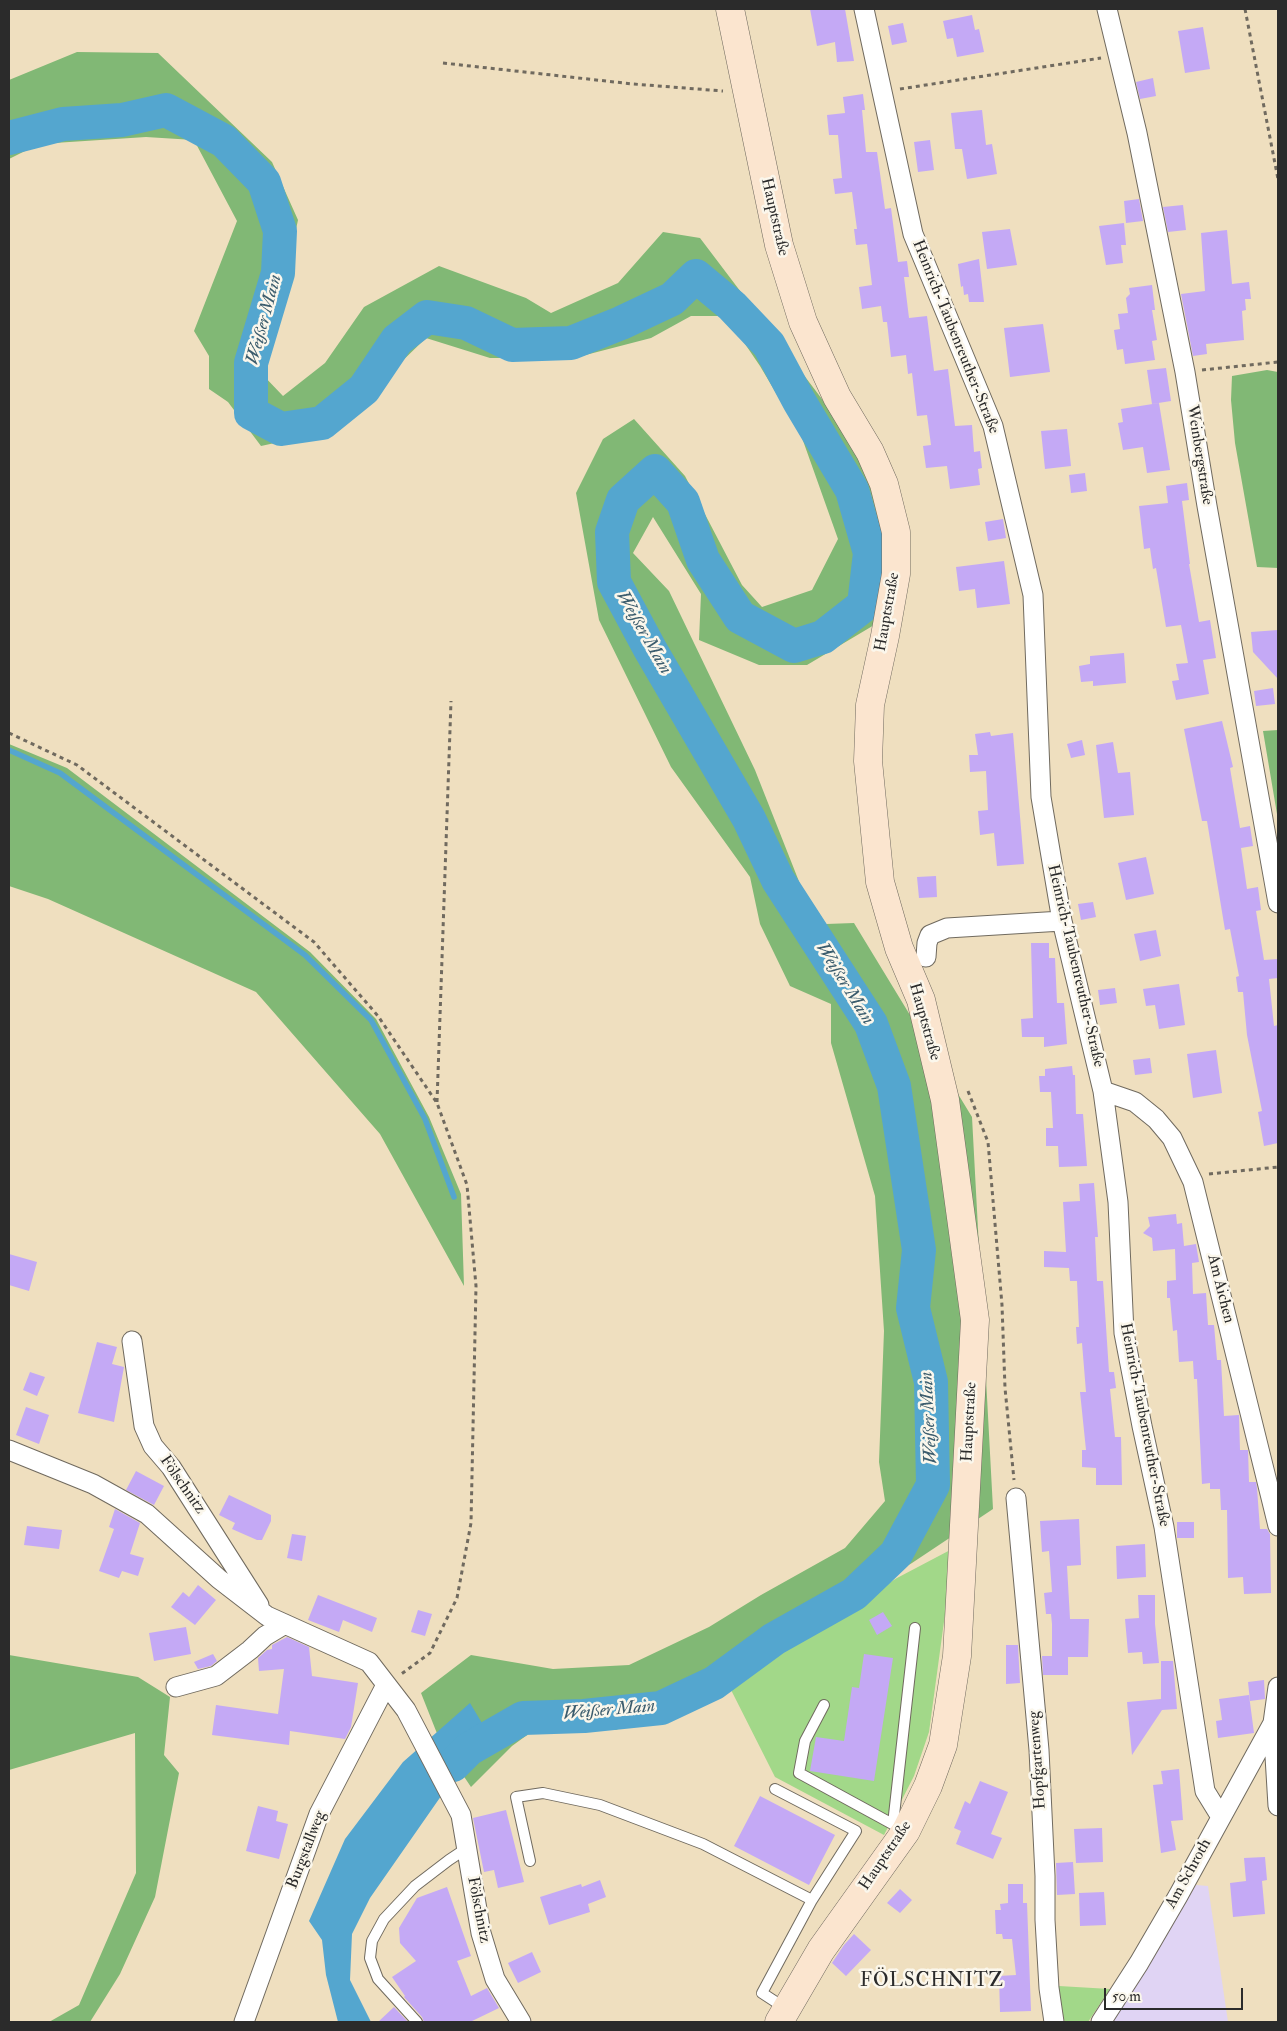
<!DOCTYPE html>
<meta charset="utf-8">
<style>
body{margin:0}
#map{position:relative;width:1287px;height:2031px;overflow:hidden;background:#efdfbf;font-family:"IM FELL Double Pica",serif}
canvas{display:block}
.frame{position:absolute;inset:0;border:10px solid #2b2b2b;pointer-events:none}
.scale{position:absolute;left:1104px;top:1988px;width:139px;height:22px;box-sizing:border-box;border:2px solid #2b2b2b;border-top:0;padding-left:6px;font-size:15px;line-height:18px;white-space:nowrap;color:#2b2b2b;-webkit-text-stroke:4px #fbf7ec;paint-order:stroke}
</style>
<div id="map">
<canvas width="1287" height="2031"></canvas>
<div class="frame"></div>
<div class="scale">50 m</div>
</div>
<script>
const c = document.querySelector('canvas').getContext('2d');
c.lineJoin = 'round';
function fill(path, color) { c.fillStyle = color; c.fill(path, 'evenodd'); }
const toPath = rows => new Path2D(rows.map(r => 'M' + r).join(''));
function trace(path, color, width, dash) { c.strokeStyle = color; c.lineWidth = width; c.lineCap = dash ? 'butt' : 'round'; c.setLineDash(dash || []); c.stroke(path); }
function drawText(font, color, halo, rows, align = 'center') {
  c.font = font + ' "IM FELL Double Pica",serif'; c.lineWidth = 5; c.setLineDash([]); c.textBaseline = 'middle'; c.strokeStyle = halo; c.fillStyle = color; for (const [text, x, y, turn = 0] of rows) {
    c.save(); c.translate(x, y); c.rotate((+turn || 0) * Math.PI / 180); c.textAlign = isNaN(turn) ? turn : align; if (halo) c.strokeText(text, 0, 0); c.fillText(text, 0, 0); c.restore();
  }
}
fill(toPath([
 [1196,1885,1208,1886,1228,2022,1112,2022]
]), '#e0d4f4');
fill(toPath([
 [954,1548,929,1732,914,1776,884,1835,775,1777,727,1682,897,1578],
 [1059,1986,1110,1989,1088,2022,1066,2022,1062,2018,1059,2010]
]), '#a2d889');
fill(toPath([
 [77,52,158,53,272,162,298,220,279,309,261,373,283,396,325,363,364,307,439,266,526,298,551,313,618,283,663,232,700,238,856,444,889,538,896,612,807,665,759,665,699,640,701,594,653,517,633,553,669,591,755,770,800,884,826,924,854,923,972,1117,993,1509,912,1563,711,1687,616,1730,534,1730,512,1746,471,1787,440,1741,421,1693,471,1655,553,1669,629,1665,709,1627,761,1595,845,1548,885,1501,879,1462,884,1331,875,1196,831,1043,831,1004,790,986,760,924,750,877,671,767,599,620,576,493,603,439,634,419,685,476,742,585,762,607,812,590,838,539,801,435,760,366,726,316,691,316,651,338,574,358,490,358,426,338,330,431,261,446,228,402,209,389,209,356,194,331,237,221,194,140,146,137,39,144,9,159,9,80],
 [1267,370,1278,372,1278,568,1257,567,1235,443,1231,400,1232,376],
 [1278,730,1278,820,1263,731],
 [9,744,67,768,310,952,376,1019,429,1117,461,1194,464,1286,380,1134,256,992,48,899,9,886],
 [9,1655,138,1677,170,1697,164,1755,179,1773,155,1897,120,1974,90,2022,49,2022,79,2005,136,1873,135,1733,9,1770]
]), '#81b875');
fill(toPath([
 [470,1703,492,1740,462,1766,370,1898,352,1934,350,1980,371,2022,338,2022,326,1975,322,1940,309,1921,345,1839,403,1762]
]), '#54a6cf');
trace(toPath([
 [9,750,60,773,305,955,371,1020,425,1119,454,1197]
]), '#54a6cf', 5.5);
trace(toPath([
 [9,138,63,124,122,120,166,110,224,141,264,182,280,231,278,273,251,363,251,413,281,429,322,423,364,389,397,340,427,317,466,323,512,345,571,343,621,323,672,299,696,276,732,306,769,345,799,401,852,490,870,553,864,605,823,637,794,646,740,617,703,560,683,502,655,471,623,500,612,532,614,582,650,649,749,819,778,880,871,1024,894,1086,919,1250,913,1308,931,1382,933,1485,896,1554,854,1594,774,1639,714,1683,661,1708,584,1716,523,1718,469,1749,453,1765]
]), '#54a6cf', 34);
fill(toPath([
 [810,9,845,9,854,61,837,62,835,42,817,46],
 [972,15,975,30,979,29,984,52,957,57,953,38,947,39,943,21],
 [903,23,907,42,892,45,888,26],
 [1203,27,1210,69,1185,73,1178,31],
 [1153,78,1156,96,1140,99,1136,82],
 [863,94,865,110,862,110,866,152,877,152,885,209,891,208,898,262,907,261,909,277,904,277,909,318,927,316,934,371,948,369,955,426,972,425,974,452,980,451,982,468,978,469,980,485,950,489,947,466,926,468,923,446,931,445,927,415,917,416,912,373,908,374,906,355,891,357,887,322,883,322,881,306,862,309,859,287,872,285,867,244,856,245,854,229,857,229,852,192,835,194,833,179,842,178,838,135,829,135,827,115,845,113,843,97],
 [982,110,986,145,992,144,997,174,967,179,962,149,955,149,951,113],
 [930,140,934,170,918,172,914,142],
 [1139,199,1143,221,1126,223,1124,201],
 [1183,205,1186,230,1168,232,1163,207],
 [1124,223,1126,245,1121,245,1123,263,1106,265,1099,226],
 [1010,229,1017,265,987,269,982,232],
 [1227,230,1232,284,1249,282,1251,299,1245,299,1246,310,1242,311,1244,340,1206,344,1207,354,1193,356,1181,294,1205,291,1201,233],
 [979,259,984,302,969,302,968,294,964,295,963,286,961,287,958,264],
 [1152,285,1155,310,1152,310,1157,340,1152,341,1155,360,1125,364,1123,349,1117,350,1114,330,1120,329,1118,314,1128,313,1126,298,1130,294,1129,288],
 [1043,324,1050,372,1010,377,1004,328],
 [1166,368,1171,401,1152,404,1147,370],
 [1159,403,1170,470,1147,473,1143,447,1123,450,1118,423,1123,422,1121,409],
 [1067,429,1071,466,1045,469,1041,431],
 [1085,473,1087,491,1071,493,1069,475],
 [1187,483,1189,500,1182,501,1190,564,1189,564,1199,622,1210,620,1216,658,1203,660,1209,694,1176,700,1172,681,1179,680,1176,664,1188,663,1181,625,1166,627,1156,568,1153,569,1150,548,1144,549,1139,506,1168,503,1166,486],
 [1003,519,1006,538,988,541,985,522],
 [1004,561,1010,604,977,608,975,589,959,591,956,567],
 [1278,630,1278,679,1253,652,1251,632],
 [1124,653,1126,683,1093,686,1093,681,1081,682,1079,666,1090,664,1090,656],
 [1273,688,1275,704,1256,706,1254,691],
 [1222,721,1233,767,1230,768,1240,828,1250,826,1253,846,1241,848,1247,889,1258,887,1261,910,1256,911,1264,960,1278,959,1278,978,1269,979,1274,1026,1278,1025,1278,1143,1264,1146,1258,1112,1262,1111,1247,1035,1243,992,1238,992,1236,977,1239,976,1230,929,1225,930,1207,821,1202,821,1184,729],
 [990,732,991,736,1013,733,1024,864,997,866,994,833,980,835,978,811,988,810,986,771,970,772,969,755,978,755,975,734],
 [1082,740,1085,755,1071,758,1067,744],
 [1113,742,1118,773,1130,772,1134,815,1104,818,1096,745],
 [1146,857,1154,894,1126,900,1118,863],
 [936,876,937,897,919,898,917,877],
 [1093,902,1096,917,1081,920,1078,904],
 [1156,930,1161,956,1140,961,1134,934],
 [1031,943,1049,943,1049,958,1055,958,1057,1003,1064,1003,1067,1044,1044,1047,1044,1037,1022,1037,1021,1019,1033,1018],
 [1179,984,1185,1025,1159,1029,1155,1005,1146,1006,1143,989],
 [1115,988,1117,1003,1100,1005,1098,990],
 [1216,1050,1222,1093,1193,1098,1187,1054],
 [1150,1058,1152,1073,1135,1075,1133,1060],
 [1072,1066,1073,1075,1075,1075,1076,1114,1083,1114,1087,1166,1059,1167,1058,1146,1046,1146,1046,1128,1053,1128,1051,1092,1040,1092,1039,1076,1045,1076,1045,1069],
 [1094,1183,1098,1237,1095,1237,1097,1281,1103,1281,1109,1372,1114,1372,1116,1388,1110,1389,1115,1437,1121,1437,1122,1485,1096,1485,1096,1468,1082,1467,1082,1450,1086,1450,1080,1392,1086,1392,1082,1343,1077,1344,1076,1327,1079,1327,1077,1281,1070,1281,1069,1268,1044,1267,1044,1251,1066,1252,1063,1202,1080,1201,1079,1184],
 [1176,1214,1177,1224,1182,1223,1184,1246,1196,1244,1199,1262,1192,1263,1193,1294,1206,1293,1208,1325,1214,1325,1217,1360,1221,1360,1224,1416,1239,1415,1240,1450,1248,1450,1249,1482,1256,1482,1257,1488,1260,1529,1267,1529,1270,1534,1271,1593,1244,1594,1243,1577,1228,1578,1227,1510,1221,1510,1220,1489,1210,1489,1210,1483,1202,1484,1197,1379,1194,1379,1193,1361,1179,1362,1177,1330,1173,1331,1170,1298,1167,1298,1167,1281,1176,1280,1175,1249,1153,1251,1152,1238,1143,1233,1150,1226,1148,1217],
 [9,1254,37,1262,29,1291,9,1285],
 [97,1342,117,1347,112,1364,124,1367,114,1422,78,1413],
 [30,1372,45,1377,37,1396,23,1390],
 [26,1407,49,1415,39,1444,16,1435],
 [136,1471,164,1486,154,1505,126,1490],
 [229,1495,271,1515,271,1521,262,1540,257,1540,232,1529,235,1523,219,1515],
 [115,1509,140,1523,130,1554,144,1558,138,1576,122,1571,119,1578,99,1571,114,1529,109,1527],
 [1079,1519,1081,1565,1067,1566,1070,1619,1089,1619,1088,1657,1068,1657,1068,1675,1043,1675,1042,1656,1052,1656,1052,1624,1051,1614,1046,1614,1044,1593,1052,1592,1049,1551,1042,1552,1040,1521],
 [1177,1522,1194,1522,1194,1538,1177,1538],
 [27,1526,62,1530,59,1549,24,1545],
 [292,1534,306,1536,302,1561,287,1558],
 [1145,1544,1146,1577,1117,1579,1116,1546],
 [198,1585,216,1600,195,1625,171,1607,183,1592,189,1597],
 [318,1595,377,1618,372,1632,343,1620,339,1632,308,1620],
 [1138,1595,1155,1595,1155,1624,1159,1663,1143,1664,1142,1652,1128,1653,1125,1619,1139,1618],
 [418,1610,432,1614,425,1636,411,1632],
 [883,1612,892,1626,877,1635,869,1620],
 [186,1627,191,1654,154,1661,149,1633],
 [287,1637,309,1647,312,1676,358,1683,351,1727,345,1739,290,1731,289,1745,212,1735,216,1705,278,1714,284,1669,259,1671,258,1658,267,1650,272,1649,272,1645],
 [1006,1645,1018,1645,1020,1683,1006,1684],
 [213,1654,217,1661,211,1666,198,1669,194,1662],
 [864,1654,893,1658,874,1781,810,1771,816,1737,844,1741,852,1687,859,1688],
 [1161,1661,1173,1661,1177,1709,1162,1710,1132,1755,1127,1702,1161,1699],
 [1264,1680,1265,1699,1250,1701,1248,1682],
 [1249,1695,1254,1733,1218,1738,1216,1721,1222,1720,1219,1699],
 [1179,1769,1183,1820,1171,1821,1176,1850,1161,1853,1153,1785,1163,1784,1161,1771],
 [980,1781,1008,1792,991,1834,1002,1838,993,1859,956,1844,961,1831,954,1828,965,1801,970,1804],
 [760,1796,835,1835,809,1885,734,1846],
 [258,1806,278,1811,276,1821,288,1824,279,1859,246,1851],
 [506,1810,524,1882,498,1888,494,1870,484,1872,473,1818],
 [1102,1828,1103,1862,1076,1863,1074,1829],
 [1265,1857,1267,1880,1262,1881,1265,1914,1233,1917,1230,1883,1246,1881,1244,1858],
 [1073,1862,1075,1894,1057,1895,1056,1863],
 [600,1880,606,1897,588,1904,590,1912,549,1925,540,1897,581,1884,582,1887],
 [1008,1884,1023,1884,1023,1903,1027,1903,1031,2011,1000,2012,999,1976,1016,1975,1012,1939,1003,1939,1002,1934,996,1934,995,1910,1001,1910,1000,1904,1008,1903],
 [447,1887,471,1956,457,1961,471,1996,487,1988,499,2008,470,2022,424,2022,422,2017,404,1997,405,1996,392,1977,416,1961,400,1943,399,1928,417,1898],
 [900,1889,912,1900,900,1913,887,1903],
 [1104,1892,1106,1925,1080,1926,1079,1893],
 [854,1934,871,1950,846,1976,832,1963,844,1945],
 [532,1952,541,1972,518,1983,508,1963],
 [394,2007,408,2022,378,2022]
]), '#c4a9f5');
const lane = toPath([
 [824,1705,805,1741,799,1773,898,1827],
 [775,1789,856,1831,812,1900],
 [893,1824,915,1628],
 [530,1861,516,1797,543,1793,600,1805,703,1844,812,1900,762,1993,785,2008],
 [417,2022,378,1979,370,1958,372,1941,384,1919,415,1886,449,1860,467,1848]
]);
const street = toPath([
 [864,9,913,234,993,426,1033,595,1041,797,1062,921,1103,1091,1118,1202,1124,1333,1142,1426,1164,1527,1205,1791,1221,1817],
 [1107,9,1137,133,1185,372,1207,506,1278,903],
 [926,957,927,943,930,935,947,928,1062,921],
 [1103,1091,1135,1102,1156,1119,1172,1138,1193,1182,1278,1526],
 [132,1341,144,1426,153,1446,171,1467,259,1605],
 [9,1450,93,1484,147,1514,219,1579,267,1616,369,1662,406,1710,461,1815,481,1933,495,1979,521,2022],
 [1016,1498,1039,1750,1045,1876,1045,1920,1049,1988,1054,2022],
 [176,1687,216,1676,250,1650,265,1636,285,1624],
 [1278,1687,1273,1723,1278,1806],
 [244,2022,319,1814,386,1685],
 [1101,2022,1139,1963,1178,1896,1273,1723]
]);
const secondary = toPath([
 [730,9,779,245,803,322,837,397,870,452,884,484,896,532,896,574,885,636,870,705,868,761,880,882,899,948,921,1000,945,1100,975,1320,957,1656,943,1745,928,1786,906,1831,821,1950,779,2022]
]);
trace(lane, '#706a5f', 12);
trace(street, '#706a5f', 21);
trace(secondary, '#706a5f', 29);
trace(toPath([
 [1245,9,1278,179],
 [443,63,633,84,723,91],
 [900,89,1101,58],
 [1202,370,1278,362],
 [9,733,77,765,314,942,378,1016,437,1103,467,1185,476,1286,471,1523,457,1598,430,1653,400,1675],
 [968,1091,988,1142,1002,1305,1005,1388,1014,1480],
 [437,1102,451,701],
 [1209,1174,1278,1167]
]), '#706a5f', 3, [4, 4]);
trace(lane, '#fff', 10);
trace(street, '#fff', 19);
trace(secondary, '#fbe5cf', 28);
drawText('16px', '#2b2b2b', '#fbf7ec', [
 ["Hauptstraße",774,217,77],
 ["Heinrich-Taubenreuther-Straße",955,337,68],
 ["Weinbergstraße",1199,455,81],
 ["Hauptstraße",888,612,-80],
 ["Heinrich-Taubenreuther-Straße",1075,966,77],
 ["Hauptstraße",924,1022,74],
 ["Am Aichen",1220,1289,76],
 ["Hauptstraße",970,1422,-87],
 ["Heinrich-Taubenreuther-Straße",1144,1425,79],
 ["Fölschnitz",182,1485,55],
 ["Hopfgartenweg",1038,1760,-94],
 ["Burgstallweg",307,1850,-69],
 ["Hauptstraße",886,1856,-56],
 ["Am Schroth",1189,1874,-61],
 ["Fölschnitz",478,1910,79]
]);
drawText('italic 18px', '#3b5c6d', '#fbf7ec', [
 ["Weißer Main",265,320,-75],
 ["Weißer Main",643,633,60],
 ["Weißer Main",844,984,58],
 ["Weißer Main",930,1418,-93],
 ["Weißer Main",609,1711,-5]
]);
c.letterSpacing = '1px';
drawText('19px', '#2b2b2b', '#fbf7ec', [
 ["FÖLSCHNITZ",932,1982]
]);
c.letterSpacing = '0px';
</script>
